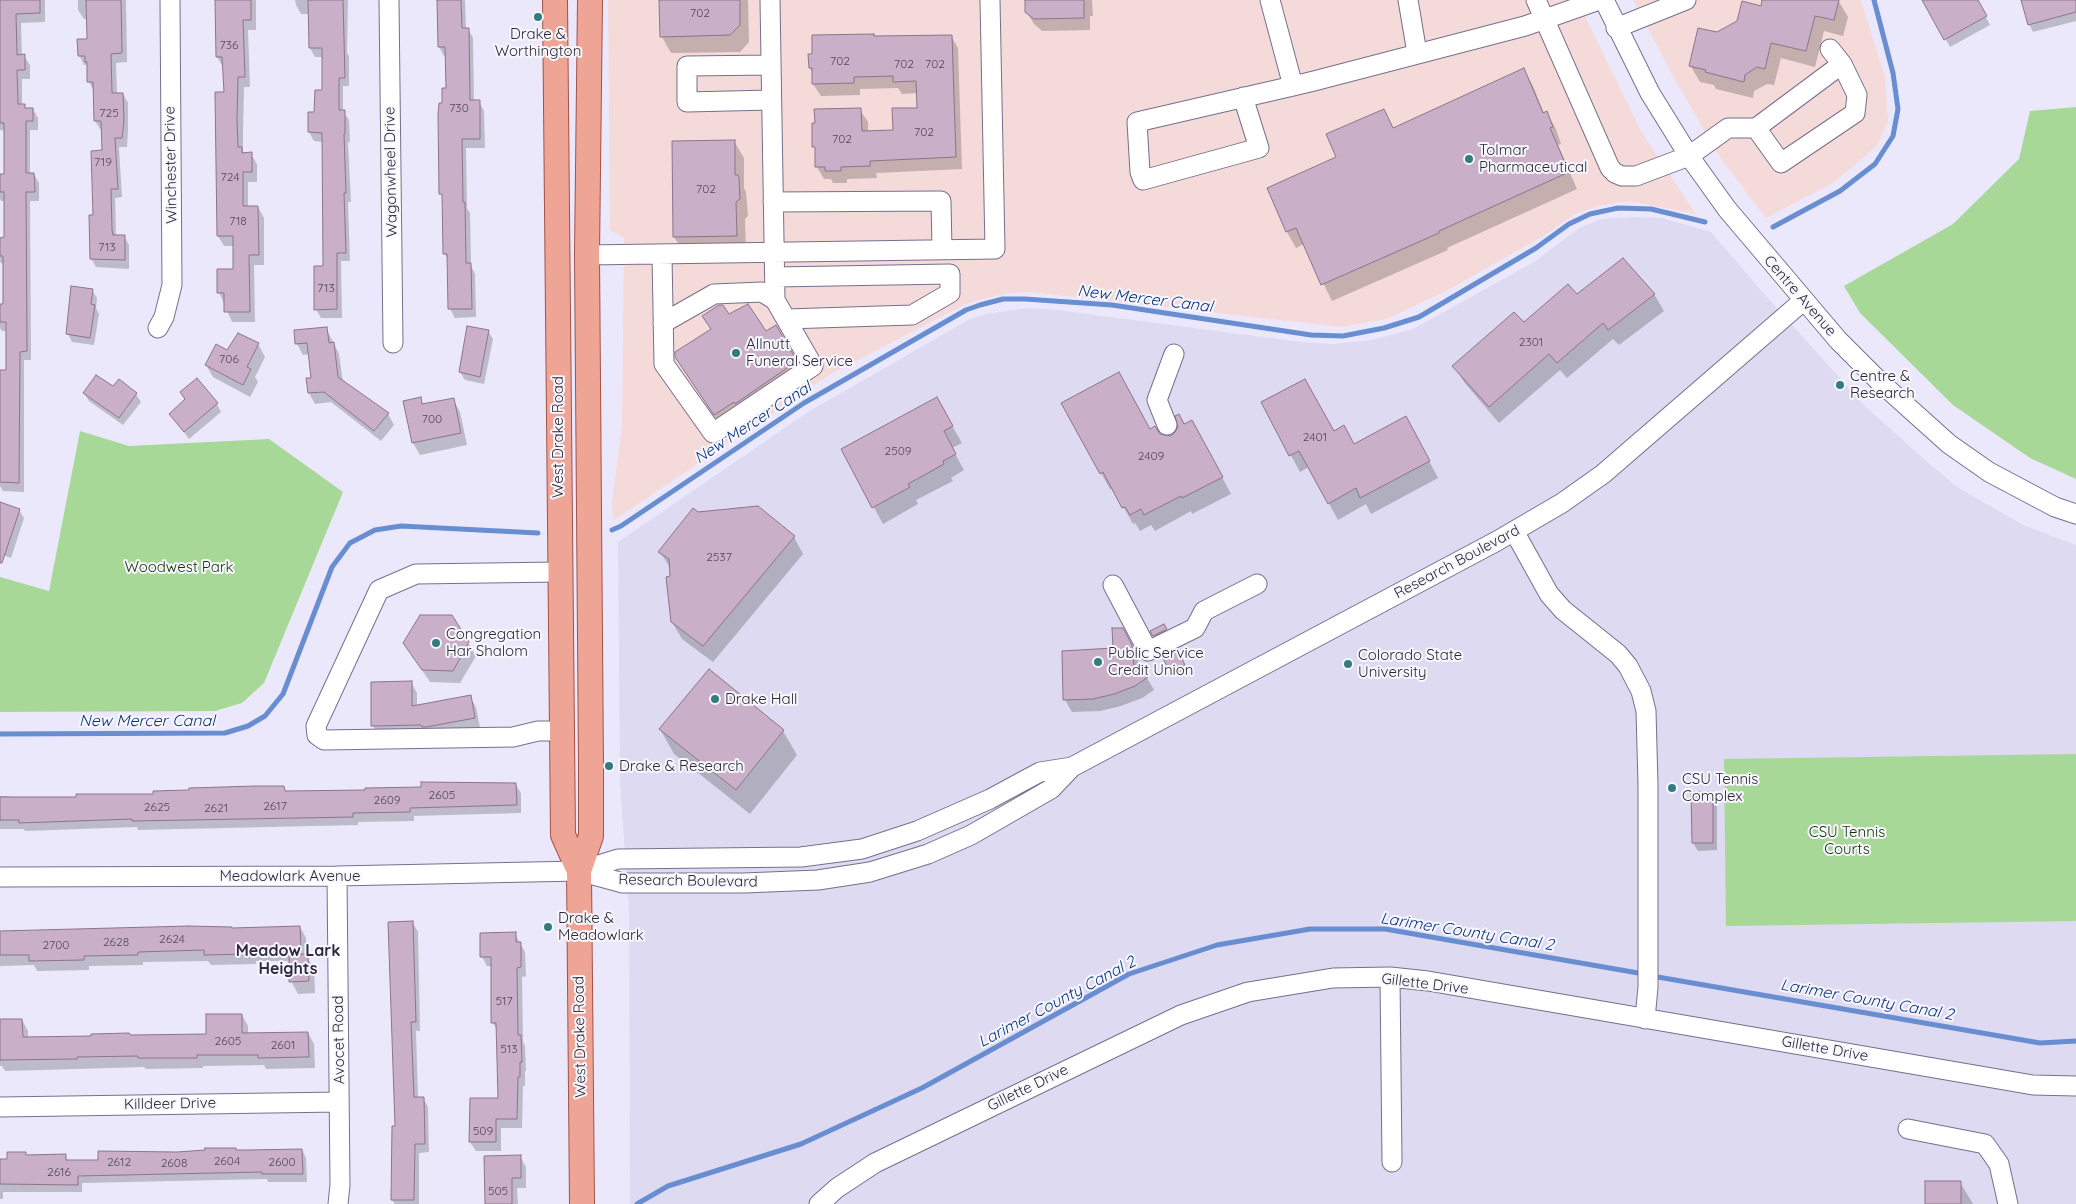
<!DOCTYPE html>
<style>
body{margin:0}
canvas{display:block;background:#ece8fc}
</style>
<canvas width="2076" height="1204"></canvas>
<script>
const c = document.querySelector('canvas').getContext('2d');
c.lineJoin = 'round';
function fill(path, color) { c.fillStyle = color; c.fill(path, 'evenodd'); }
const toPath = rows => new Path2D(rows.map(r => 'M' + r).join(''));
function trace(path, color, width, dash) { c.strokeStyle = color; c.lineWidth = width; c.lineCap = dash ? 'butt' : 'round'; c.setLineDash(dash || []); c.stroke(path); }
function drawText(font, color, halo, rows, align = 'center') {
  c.font = font + ' Quicksand,sans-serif'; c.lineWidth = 4; c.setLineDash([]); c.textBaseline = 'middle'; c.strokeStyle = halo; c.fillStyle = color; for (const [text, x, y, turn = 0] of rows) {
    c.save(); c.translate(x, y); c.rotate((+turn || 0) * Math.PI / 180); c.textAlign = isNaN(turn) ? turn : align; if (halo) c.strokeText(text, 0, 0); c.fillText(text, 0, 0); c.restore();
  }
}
fill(toPath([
 [608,0,1577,0,1642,133,1696,214,1628,201,1598,206,1575,214,1545,235,1450,289,1387,319,1342,327,1030,292,1009,293,983,299,966,304,829,375,613,521,612,502,622,426,624,238,610,230],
 [1633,0,1861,0,1885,77,1888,121,1877,146,1833,183,1766,218,1719,156,1675,80]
]), '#f5dada');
fill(toPath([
 [1634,217,1662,218,1711,232,1758,287,1866,407,1924,459,1957,487,2023,525,2076,545,2076,1204,630,1204,629,910,620,784,618,542,808,412,970,319,986,314,1028,308,1057,310,1301,342,1334,344,1372,340,1413,329,1534,262,1579,228,1602,219]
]), '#dedaf1');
fill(toPath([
 [2076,107,2076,479,2030,458,1953,405,1860,313,1844,286,1953,224,2019,159,2030,111],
 [80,431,129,446,269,439,343,492,264,683,242,703,215,711,0,712,0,577,49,591],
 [2076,754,2076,921,1726,926,1724,759]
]), '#a7d898');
fill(toPath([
 [0,0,45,0,45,22,21,23,22,56,24,56,30,65,30,79,22,79,22,105,26,109,33,109,38,118,38,130,30,130,30,174,34,174,39,183,39,201,30,201,31,360,24,360,24,492,3,491,0,486,0,371,7,371,7,331,2,331,0,328,0,305,4,305,4,265,0,262,0,239,6,239,5,201,1,201,0,199,0,175,5,175,5,131,0,130],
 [78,0,126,0,127,62,116,63,117,94,123,94,128,103,128,131,127,147,119,147,122,197,115,198,116,236,124,236,129,245,129,269,96,267,91,258,94,216,103,152,102,130,101,130,95,121,94,91,89,82,88,64,84,65,79,55,88,40,87,19,84,19,78,10],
 [216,0,256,0,256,30,248,30,250,87,244,87,243,131,243,151,245,154,251,154,257,164,257,182,248,182,248,208,258,207,264,218,264,265,254,265,255,322,232,322,219,292,234,270,234,246,224,246,218,236,225,94,223,67,217,57],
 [295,0,348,0,347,53,349,56,349,86,343,86,343,111,349,120,350,142,348,142,351,202,348,202,350,261,341,261,342,318,321,318,316,309,324,267,323,142,314,141,309,132,323,91,323,57,315,57,310,48,309,14,301,14,296,5],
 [439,0,465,0,466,29,468,29,473,38,474,102,479,102,484,111,485,148,466,148,467,208,470,213,471,266,475,274,476,317,455,318,450,309,448,260,445,254,444,199,441,194,443,104,447,89,447,56,444,56,439,47],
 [661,0,748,0,749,42,740,52,671,53,662,37],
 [1026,0,1092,0,1093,16,1090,16,1090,30,1042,31,1034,24,1026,11],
 [1764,0,1838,0,1848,17,1843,36,1824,31,1815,67,1781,58,1774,85,1767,84,1754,91,1753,98,1716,89,1714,85,1700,82,1690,65,1717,34,1762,7],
 [1924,0,1977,0,1990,25,1950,47],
 [2022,0,2076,0,2076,21,2033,32,2029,24],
 [951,36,958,48,962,169,876,173,877,178,847,179,847,183,833,183,831,179,824,179,817,167,816,151,814,146,860,110,868,122,868,132,894,131,919,109,918,93,902,94,898,88,860,89,860,95,821,96,813,84,813,74,810,68],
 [1523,69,1533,86,1544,113,1546,112,1556,129,1561,144,1558,145,1577,189,1447,248,1448,250,1332,301,1304,244,1296,248,1287,232,1337,157,1384,111,1394,129],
 [734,141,744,158,744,188,746,192,748,216,745,219,746,252,684,253,674,237],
 [92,290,97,298,96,308,99,314,94,345,72,342,68,334],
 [1654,294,1664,311,1619,345,1613,339,1567,378,1560,370,1499,423,1464,382,1454,366,1524,324,1577,296],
 [704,317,766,333,776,326,805,378,724,431,676,357,711,330],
 [326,328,339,354,343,382,388,414,394,425,381,441,331,402,315,404,309,393,308,380,313,379,310,354,303,355,297,344,295,331],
 [488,331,493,339,484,384,465,380,460,372],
 [258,344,265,357,255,377,258,382,250,397,213,377,206,365,228,352],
 [114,387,136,394,141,402,123,425,89,401,84,393],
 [181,392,217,404,221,412,189,439,171,414,186,400],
 [420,399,424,405,453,399,460,412,467,445,420,455,413,443],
 [1263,403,1354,445,1415,434,1438,478,1371,514,1366,504,1338,520,1309,467,1300,472],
 [946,415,962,443,952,448,964,470,951,478,953,481,916,500,918,504,883,524,842,449],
 [1179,415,1185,425,1201,438,1231,494,1192,514,1191,511,1155,531,1151,525,1140,531,1135,523,1133,524,1113,488,1110,489,1101,473,1150,431,1160,435,1171,437,1179,427],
 [0,504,19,510,24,518,11,558,0,554],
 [697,513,794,537,803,554,713,662,682,639,672,622,671,569,660,552],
 [1163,625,1167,633,1156,639,1152,631],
 [1130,642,1138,659,1140,672,1147,678,1154,690,1142,698,1121,706,1100,711,1072,712,1065,700],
 [468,643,476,656,460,683,430,682,412,655],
 [1177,651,1186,669,1174,676,1164,657],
 [411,682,417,693,417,707,470,697,476,707,480,728,379,736,373,726],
 [660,729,783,731,797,755,750,814,674,754],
 [515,784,521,793,521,813,414,816,414,821,358,822,358,825,138,830,137,827,25,831,24,829,0,829,0,796,9,796,11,799,154,795,284,787,287,793],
 [1712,793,1717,801,1717,850,1698,851,1693,843],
 [413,923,418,932,420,1031,416,1031,418,1098,423,1098,428,1107,429,1152,419,1153,419,1204,395,1204,392,1200,396,1127],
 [300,927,306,938,306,956,314,968,315,993,298,994,291,981,290,961,256,961,256,964,211,965,208,961,143,962,143,965,89,966,89,970,37,971,34,965,0,966,0,932],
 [515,934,525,952,526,976,522,977,523,1041,525,1046,526,1071,525,1071,525,1086,523,1086,522,1128,501,1128,501,1151,476,1151,470,1142,499,1099,497,1030,493,1023,492,966,487,966,482,957],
 [242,1015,248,1026,248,1034,308,1033,314,1044,315,1068,266,1069,264,1065,203,1066,203,1068,146,1069,144,1067,5,1071,2,1066,0,1066,0,1020,22,1020,28,1031,28,1039,207,1035],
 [235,1149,236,1151,302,1150,306,1158,307,1182,268,1182,267,1179,82,1183,82,1192,3,1192,3,1199,0,1199,0,1162,25,1153,27,1156,65,1156,68,1161,100,1161,99,1152,139,1151,140,1154],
 [520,1156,526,1167,526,1188,517,1188,518,1204,486,1204],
 [1960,1182,1973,1204,1926,1204]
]), '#0003');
trace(toPath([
 [1773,227,1840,191,1875,164,1893,136,1898,109,1893,73,1874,0],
 [612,530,621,526,804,403,966,310,980,305,1003,299,1025,299,1112,305,1311,335,1343,336,1384,328,1419,317,1536,248,1569,224,1590,214,1618,208,1651,209,1705,222],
 [0,734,225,733,248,726,265,716,283,694,332,567,350,543,375,530,401,526,538,533],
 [1652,976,2040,1043,2076,1041],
 [637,1204,668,1186,801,1144,922,1088,1129,974,1217,945,1310,929,1385,929,1644,974]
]), '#688ed1', 5);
const building = toPath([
 [0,0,40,0,40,13,16,14,17,55,25,54,25,70,17,70,18,104,25,104,25,108,33,108,33,121,26,121,26,173,34,173,35,192,26,192,27,351,20,352,19,483,0,482,0,370,6,370,6,322,0,322,0,304,3,304,3,256,0,256,0,238,4,237,4,192,0,192,0,174,4,174,4,123,0,123,0,0],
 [86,0,121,0,122,53,111,54,112,93,123,93,124,121,122,138,115,138,118,189,111,189,112,230,113,235,125,235,125,260,90,259,89,215,93,215,91,151,102,150,101,121,94,121,93,82,87,82,87,62,85,62,85,56,78,56,77,39,87,39,86,0],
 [215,0,251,0,251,20,243,20,245,77,238,77,237,119,238,147,242,147,242,153,252,152,252,172,243,172,243,206,258,206,259,255,249,255,250,312,224,312,224,293,217,293,217,269,233,269,233,236,217,236,215,92,224,92,222,57,216,57,215,0],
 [308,0,343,0,345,78,339,78,339,110,345,110,345,134,344,134,346,193,344,193,346,253,337,253,337,309,314,310,314,266,323,266,322,133,308,132,308,112,314,112,315,90,322,90,322,48,309,48,308,0],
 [437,0,461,0,462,28,469,28,470,100,480,100,480,139,462,139,463,202,465,202,466,263,471,263,472,309,448,309,447,254,443,254,442,194,439,194,438,114,439,103,442,103,442,88,446,88,445,47,438,47,437,0],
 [659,0,740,0,740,25,730,35,660,37,659,0],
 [1025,0,1084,0,1084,18,1034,19,1025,12,1025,0],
 [1762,0,1839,0,1834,20,1815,16,1806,51,1771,43,1765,69,1757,67,1745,75,1744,82,1705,72,1706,70,1689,66,1698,28,1717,32,1737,21,1742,1,1761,6,1762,0],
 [1922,0,1978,0,1987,16,1944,40,1922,0],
 [2021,0,2076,0,2076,12,2028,25,2021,0],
 [874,34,874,36,952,35,956,157,870,161,870,166,841,167,841,171,825,171,825,167,815,167,815,147,812,147,812,123,815,123,814,109,861,108,862,131,893,130,892,108,917,108,916,81,893,82,893,76,854,77,854,83,812,84,812,68,809,68,808,54,812,54,812,35,874,34],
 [1524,68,1543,113,1547,111,1553,127,1550,128,1569,172,1439,231,1439,233,1321,285,1296,228,1286,232,1267,188,1336,157,1326,134,1384,109,1393,128,1524,68],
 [735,140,735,175,738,175,739,178,740,199,736,202,737,236,673,237,672,141,735,140],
 [1623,258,1655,294,1608,330,1603,323,1557,363,1549,354,1489,407,1452,366,1514,312,1524,322,1568,284,1577,294,1623,258],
 [71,286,93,289,91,304,95,305,90,338,66,334,71,286],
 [748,304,766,331,776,325,797,361,735,404,734,402,714,415,675,357,675,352,711,329,702,316,719,305,723,305,729,314,748,304],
 [467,326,489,330,480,377,459,372,467,326],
 [327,327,329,343,334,342,338,377,389,413,374,431,324,392,308,393,306,378,311,378,307,343,295,344,294,330,327,327],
 [238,333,259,343,247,367,251,369,243,385,205,365,216,344,227,350,238,333],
 [1119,372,1150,429,1155,426,1160,434,1171,436,1175,432,1178,427,1175,416,1179,414,1184,424,1192,420,1223,477,1182,498,1181,496,1144,515,1141,509,1130,515,1125,507,1122,508,1103,472,1100,474,1061,403,1119,372],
 [96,375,113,386,119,379,137,393,119,418,83,393,96,375],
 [197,378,218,403,184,432,169,414,185,399,180,392,197,378],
 [1305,379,1334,431,1344,425,1354,444,1406,416,1430,461,1360,498,1356,488,1328,504,1299,451,1289,456,1261,402,1305,379],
 [421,397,422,404,454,398,461,433,412,443,403,401,421,397],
 [937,397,953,426,944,431,956,454,943,461,944,464,908,484,910,487,872,508,841,449,937,397],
 [0,502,20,509,2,563,0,563,0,502],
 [758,506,795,536,703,646,671,622,666,577,670,576,669,559,658,552,693,508,698,512,758,506],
 [420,615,452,615,469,642,453,671,422,670,403,643,420,615],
 [1164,624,1167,629,1153,636,1150,631,1164,624],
 [1112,628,1123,628,1132,645,1134,666,1148,677,1135,686,1114,694,1093,699,1063,700,1062,651,1113,648,1112,628],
 [1177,649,1185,665,1171,673,1162,657,1177,649],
 [709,669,784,730,736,790,659,729,709,669],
 [412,681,412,706,471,695,475,718,426,727,422,727,421,725,371,726,371,682,412,681],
 [421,782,516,783,517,805,410,808,410,812,353,813,353,817,132,821,132,819,19,823,19,820,0,820,0,797,76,797,76,794,153,794,153,791,189,790,189,788,256,786,284,786,285,791,365,790,365,788,421,787,421,782],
 [1691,792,1713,792,1713,843,1692,843,1691,792],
 [413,921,416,1022,411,1022,414,1097,424,1097,425,1144,415,1144,414,1200,391,1200,392,1126,395,1126,388,922,413,921],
 [189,926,232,927,232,928,300,926,301,951,250,951,250,954,204,955,204,950,138,952,138,955,84,956,84,960,29,961,29,955,0,955,0,931,189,926],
 [516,932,516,942,521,942,521,967,517,968,518,1035,521,1035,522,1062,520,1062,520,1077,518,1077,517,1119,496,1119,496,1142,469,1142,470,1098,498,1098,496,1023,491,1023,491,957,480,957,480,933,516,932],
 [308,954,309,981,289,982,289,955,308,954],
 [206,1014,242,1014,242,1033,308,1032,309,1057,258,1058,258,1055,197,1055,197,1058,138,1058,138,1056,77,1057,77,1059,0,1060,0,1019,22,1019,23,1037,91,1036,91,1034,129,1033,131,1035,206,1034,206,1014],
 [205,1148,236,1148,236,1150,247,1150,302,1149,303,1174,262,1174,262,1172,78,1176,78,1185,0,1184,0,1159,7,1159,7,1152,26,1152,26,1155,66,1154,66,1160,98,1160,98,1151,177,1152,205,1150,205,1148],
 [521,1155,521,1178,512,1178,512,1204,485,1204,484,1156,521,1155],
 [1925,1181,1961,1181,1961,1204,1925,1204,1925,1181]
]);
fill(building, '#caafc8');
trace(building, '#8d748b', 1);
const minor = toPath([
 [389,0,393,343],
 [1270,0,1293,86],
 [1408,0,1417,53],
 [1536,0,1610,168,1615,173,1622,176,1636,176,1689,156,1728,128,1756,128,1781,163,1855,113,1857,95,1842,64,1756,128],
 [1604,0,1650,93,1689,156,1727,209,1838,340,1880,382,1949,444,1989,472,2055,507,2076,514],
 [1616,28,1686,0],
 [1830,49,1842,64],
 [771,65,687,66,687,102,771,100],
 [1243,97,1259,148,1143,180,1140,172,1137,122,1293,86,1314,81,1525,26,1599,0],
 [773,202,941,201,942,250],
 [587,255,995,249,990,0],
 [662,255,664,364,713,433,813,366,775,300,770,0],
 [775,277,950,274,950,293,912,315,786,319],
 [663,323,714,294,762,292,775,300],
 [158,328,164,317,172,285,170,0],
 [1167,425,1157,400,1174,354],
 [1514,531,1549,594,1563,610,1618,654,1628,666,1641,691,1646,711,1648,785,1648,987,1645,1019],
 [559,572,416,574,379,590,316,726,317,735,324,740,513,737,538,731,561,731],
 [1113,585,1148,651,1195,628,1204,611,1257,584],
 [579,871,623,883,744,883,818,880,870,872,928,854,971,835,1051,789,1072,767,1497,541,1562,503,1603,474,1803,301],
 [337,876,340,1185,338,1204],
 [0,877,337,876,579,871,618,859,801,857,862,849,917,831,990,799,1040,772,1072,767],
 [1390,977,1392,1162],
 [0,1107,339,1102],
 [1908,1129,1985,1144,1999,1164,2008,1204],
 [819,1204,837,1188,875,1163,1181,1015,1248,992,1333,978,1390,977,1428,981,2033,1085,2076,1086]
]);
const major = toPath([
 [555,0,563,835,579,871],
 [582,1204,579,871,591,836,591,766,587,255,590,0]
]);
trace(minor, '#766f8d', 21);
trace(major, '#a35246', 26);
trace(minor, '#fff', 19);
trace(major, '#efa595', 24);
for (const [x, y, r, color] of [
 [538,17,5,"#327b81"],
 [1469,159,5,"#327b81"],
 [736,353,5,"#327b81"],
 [1840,385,5,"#327b81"],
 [436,643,5,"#327b81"],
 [1098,662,5,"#327b81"],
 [1348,664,5,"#327b81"],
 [715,699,5,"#327b81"],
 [609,766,5,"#327b81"],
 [1672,788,5,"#327b81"],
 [548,927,5,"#327b81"]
]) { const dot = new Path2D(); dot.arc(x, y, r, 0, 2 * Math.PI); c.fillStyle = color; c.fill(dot); trace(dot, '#f8f7fe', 2); }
drawText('12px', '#534a59', null, [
 ["702",700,13],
 ["736",229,45],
 ["702",840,61],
 ["702",904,64],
 ["702",935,64],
 ["730",459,108],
 ["725",109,113],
 ["702",924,132],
 ["702",842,139],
 ["719",103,162],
 ["724",230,177],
 ["702",706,189],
 ["718",238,221],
 ["713",107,247],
 ["713",326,288],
 ["2301",1531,342],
 ["706",229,359],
 ["700",432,419],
 ["2401",1315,437],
 ["2509",898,451],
 ["2409",1151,456],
 ["2537",719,557],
 ["2605",442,795],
 ["2609",387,800],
 ["2617",275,806],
 ["2625",157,807],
 ["2621",216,808],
 ["2624",172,939],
 ["2628",116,942],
 ["2700",56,945],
 ["517",504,1001],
 ["2605",228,1041],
 ["2601",283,1045],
 ["513",509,1049],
 ["509",483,1131],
 ["2604",227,1161],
 ["2612",119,1162],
 ["2600",282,1162],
 ["2608",174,1163],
 ["2616",59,1172],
 ["505",498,1191]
]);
drawText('15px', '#2b2834', '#f8f7fe', [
 ["Drake &",538,34,"center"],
 ["Worthington",538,51,"center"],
 ["Tolmar",1479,150],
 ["Pharmaceutical",1479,167],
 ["Allnutt",746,344],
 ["Funeral Service",746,361],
 ["Centre &",1850,376],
 ["Research",1850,393],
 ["Congregation",446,634],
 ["Har Shalom",446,651],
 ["Public Service",1108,653],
 ["Credit Union",1108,670],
 ["Colorado State",1358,655],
 ["University",1358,672],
 ["Drake Hall",725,699],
 ["Drake & Research",619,766],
 ["CSU Tennis",1682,779],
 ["Complex",1682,796],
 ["Drake &",558,918],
 ["Meadowlark",558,935]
], 'left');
drawText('15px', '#2b2834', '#f8f7fe', [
 ["Winchester Drive",171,165,-91],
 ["Wagonwheel Drive",391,172,-91],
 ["Centre Avenue",1800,296,49],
 ["West Drake Road",558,437,-90],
 ["Research Boulevard",1457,562,-28],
 ["Meadowlark Avenue",290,876],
 ["Research Boulevard",688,881,1],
 ["Gillette Drive",1425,984,7],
 ["West Drake Road",580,1037,-91],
 ["Avocet Road",339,1040,-91],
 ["Gillette Drive",1825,1049,10],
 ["Gillette Drive",1028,1088,-26],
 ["Killdeer Drive",170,1104,-1]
]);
drawText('15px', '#103202', '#f8f7fe', [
 ["Woodwest Park",179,567],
 ["CSU Tennis",1847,832],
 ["Courts",1847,849]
]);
drawText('italic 16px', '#073381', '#f8f7fe', [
 ["New Mercer Canal",1145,299,7],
 ["New Mercer Canal",753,423,-33],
 ["New Mercer Canal",147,721],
 ["Larimer County Canal 2",1467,932,9],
 ["Larimer County Canal 2",1867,1000,10],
 ["Larimer County Canal 2",1057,1002,-28]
]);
drawText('bold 16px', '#2f2942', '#f8f7fe', [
 ["Meadow Lark",288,951],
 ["Heights",288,969]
]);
</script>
